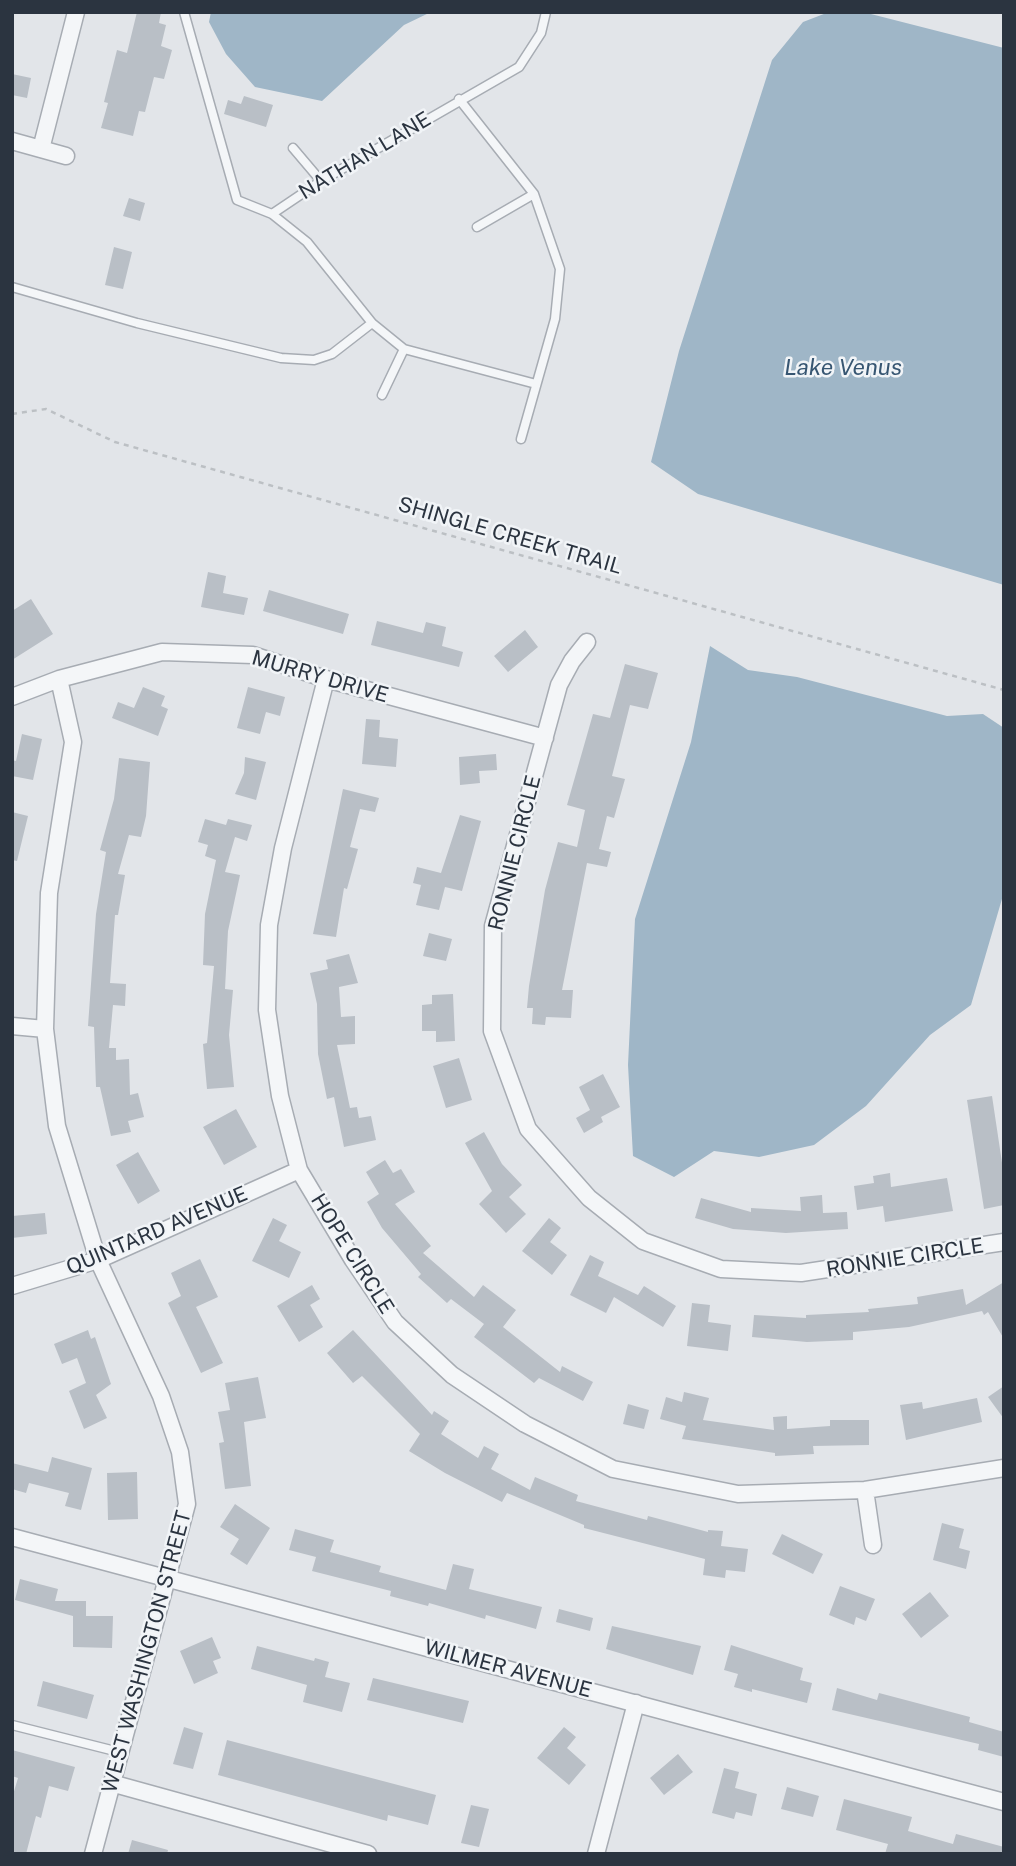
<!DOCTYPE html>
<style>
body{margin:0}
#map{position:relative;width:1016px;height:1866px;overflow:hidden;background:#e2e5e9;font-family:"Public Sans",sans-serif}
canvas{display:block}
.frame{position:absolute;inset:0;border:14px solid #2b3440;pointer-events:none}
</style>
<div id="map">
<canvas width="1016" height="1866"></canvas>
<div class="frame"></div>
</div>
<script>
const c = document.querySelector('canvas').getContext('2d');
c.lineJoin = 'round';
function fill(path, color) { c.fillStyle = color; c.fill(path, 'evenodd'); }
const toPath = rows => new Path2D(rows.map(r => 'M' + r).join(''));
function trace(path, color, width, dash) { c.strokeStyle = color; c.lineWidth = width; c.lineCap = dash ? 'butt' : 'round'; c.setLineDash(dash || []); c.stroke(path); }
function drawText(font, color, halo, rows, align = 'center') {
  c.font = font + ' "Public Sans",sans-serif'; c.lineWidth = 5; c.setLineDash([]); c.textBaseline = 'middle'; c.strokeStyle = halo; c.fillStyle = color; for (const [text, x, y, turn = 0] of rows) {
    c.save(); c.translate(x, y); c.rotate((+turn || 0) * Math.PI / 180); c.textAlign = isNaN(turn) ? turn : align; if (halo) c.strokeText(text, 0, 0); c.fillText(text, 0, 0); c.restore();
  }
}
fill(toPath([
 [211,12,431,12,404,25,322,101,255,87,226,54,209,22],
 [829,12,863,12,1004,48,1004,585,698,494,651,462,679,351,772,60,803,22],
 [710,646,748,670,797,677,947,716,983,714,1004,728,1004,892,971,1005,930,1035,866,1106,814,1145,759,1157,714,1151,674,1177,633,1156,628,1065,635,919,691,742]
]), '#9fb6c7');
fill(toPath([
 [137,12,161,12,159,23,166,25,161,46,172,50,164,79,154,77,145,112,139,111,133,136,101,128,108,103,104,102,117,50,127,53],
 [12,74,31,78,27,98,12,95],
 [244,96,273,105,266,127,224,114,228,100,241,104],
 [129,198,145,203,140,221,123,216],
 [114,247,132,252,123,289,105,285],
 [208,572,226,576,223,593,248,598,244,615,201,607],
 [269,590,349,614,343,634,263,611],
 [31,599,53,634,12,660,12,611],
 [377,621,423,633,426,622,446,627,442,646,463,652,459,667,371,645],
 [525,630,538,647,508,672,494,656],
 [625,664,658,673,648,709,630,705,612,776,625,779,614,818,607,816,599,849,611,852,607,867,587,863,562,990,573,990,571,1018,546,1017,545,1025,532,1024,533,1008,527,1008,529,986,545,890,558,842,577,847,585,810,567,805,593,714,610,718],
 [143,687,165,696,161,706,168,709,158,736,112,718,118,702,134,708],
 [248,687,285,697,280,716,266,712,260,734,237,728],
 [366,719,380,720,379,737,398,739,396,767,362,764],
 [22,734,42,739,33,780,12,776,12,760,16,761],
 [496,754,497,770,479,771,480,783,460,785,459,757],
 [245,757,266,762,256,800,235,794,244,773],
 [119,758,150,762,146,816,141,837,129,835,118,874,125,875,118,915,115,915,110,983,126,984,125,1006,113,1005,109,1048,116,1048,116,1060,129,1059,130,1095,138,1093,144,1117,128,1121,131,1132,111,1136,100,1087,96,1087,94,1027,88,1026,96,914,106,852,100,850,114,799],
 [343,789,379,798,375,812,360,809,350,847,358,849,347,889,344,888,336,937,313,934],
 [12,812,28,816,17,861,12,860],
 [460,815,481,821,462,891,445,887,439,910,416,905,421,885,413,883,417,867,441,873],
 [205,819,226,825,228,819,252,825,247,841,235,837,225,872,240,875,228,931,225,989,233,990,229,1035,234,1087,207,1089,203,1044,207,1043,214,966,203,965,205,914,216,860,205,856,208,845,198,842],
 [429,933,452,939,446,961,423,956],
 [349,954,358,983,339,987,341,1017,355,1016,355,1044,337,1045,350,1108,357,1107,359,1118,371,1116,376,1140,344,1147,334,1097,327,1099,318,1054,317,1004,310,973,328,969,326,960],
 [453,994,455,1041,436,1042,436,1031,422,1031,422,1005,432,1004,432,995],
 [459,1058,472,1100,446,1108,433,1066],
 [603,1074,620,1107,601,1117,603,1122,584,1133,576,1118,590,1110,579,1087],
 [992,1096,1004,1176,1004,1205,984,1209,967,1100],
 [236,1109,257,1147,224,1165,203,1127],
 [484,1132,502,1164,522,1185,509,1197,526,1214,506,1233,479,1204,492,1191,465,1143],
 [138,1152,160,1191,138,1204,116,1165],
 [385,1160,393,1173,401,1169,415,1192,395,1204,431,1246,423,1253,474,1297,483,1285,516,1310,503,1327,560,1372,562,1366,593,1382,583,1401,539,1378,534,1383,474,1337,484,1324,451,1299,447,1303,418,1277,421,1274,382,1228,367,1202,379,1194,366,1172],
 [890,1173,891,1187,947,1178,953,1211,885,1222,883,1206,857,1210,854,1186,874,1183,873,1176],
 [822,1195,823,1213,847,1212,848,1229,786,1233,733,1229,695,1218,701,1198,751,1212,751,1208,801,1211,800,1197],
 [45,1213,47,1234,12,1238,12,1216],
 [273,1218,287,1225,279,1241,301,1252,289,1278,252,1261],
 [549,1218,561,1228,550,1242,567,1255,552,1275,522,1251],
 [590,1255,604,1262,598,1276,638,1295,644,1286,676,1306,663,1327,614,1297,606,1313,570,1295],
 [200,1259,218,1297,196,1307,223,1363,201,1373,168,1303,181,1296,171,1273],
 [1004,1282,1004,1339,988,1312,984,1315,982,1311,909,1327,853,1332,853,1340,807,1342,752,1337,754,1315,806,1318,806,1315,869,1312,868,1309,918,1304,917,1297,963,1289,966,1305],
 [312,1285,320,1299,310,1305,323,1327,299,1342,277,1306],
 [692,1303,710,1305,708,1322,731,1325,728,1351,687,1346],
 [88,1330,91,1339,95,1337,111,1384,96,1395,107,1418,84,1429,69,1391,86,1383,77,1358,62,1364,54,1344],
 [353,1330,432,1415,434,1411,449,1421,441,1434,478,1458,484,1446,499,1454,491,1469,530,1490,535,1477,578,1495,576,1501,647,1520,648,1516,708,1532,708,1530,723,1531,721,1546,748,1549,745,1572,726,1570,725,1578,703,1575,705,1559,584,1528,584,1525,507,1493,502,1502,445,1473,409,1451,420,1434,362,1376,353,1383,327,1353],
 [258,1377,266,1418,244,1422,251,1486,225,1489,219,1443,224,1442,218,1412,230,1410,225,1383],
 [1004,1386,1004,1419,988,1397],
 [684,1392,709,1398,703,1420,774,1430,773,1417,787,1416,787,1429,830,1426,830,1420,869,1420,869,1445,813,1446,814,1454,775,1456,775,1453,682,1439,686,1426,660,1419,666,1397,682,1402],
 [977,1398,982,1422,906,1440,900,1405,922,1402,923,1409],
 [628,1404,649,1410,644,1429,623,1424],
 [52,1457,92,1468,81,1510,65,1506,69,1493,29,1483,26,1493,12,1489,12,1463,48,1472],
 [137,1472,138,1519,108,1520,107,1473],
 [235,1504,270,1528,247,1565,230,1554,239,1539,220,1527],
 [942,1523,964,1529,959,1548,970,1551,966,1569,933,1560],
 [295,1529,334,1540,330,1552,381,1566,379,1572,446,1590,453,1564,474,1569,469,1589,542,1607,536,1629,486,1615,485,1619,429,1603,428,1606,390,1596,391,1591,312,1571,316,1557,289,1550],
 [782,1534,823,1554,813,1574,772,1554],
 [20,1579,58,1589,55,1601,86,1601,86,1616,113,1616,112,1648,73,1647,73,1616,15,1600],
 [840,1586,875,1599,866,1621,856,1617,854,1625,829,1615],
 [930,1592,949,1616,921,1638,902,1614],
 [559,1609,593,1618,590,1631,556,1622],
 [612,1626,701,1646,693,1675,606,1649],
 [212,1637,221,1658,213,1661,218,1673,194,1684,180,1651],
 [731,1645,803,1668,800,1680,812,1683,807,1703,752,1689,752,1692,734,1687,738,1674,724,1670],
 [257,1646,314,1661,315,1658,329,1662,325,1677,350,1683,342,1712,303,1702,307,1685,251,1669],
 [373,1678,469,1701,463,1723,367,1700],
 [43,1681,94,1695,87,1719,37,1706],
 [837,1688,877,1700,879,1693,970,1717,969,1722,1004,1732,1004,1757,978,1750,979,1744,832,1710],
 [184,1727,203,1733,193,1769,173,1764],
 [564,1727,576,1737,567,1748,586,1765,569,1785,537,1758],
 [227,1740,436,1795,428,1825,388,1815,387,1821,218,1775],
 [12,1750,75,1767,68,1791,49,1786,41,1818,36,1816,26,1854,12,1854,12,1798,18,1778,12,1776],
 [678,1754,693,1772,664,1795,650,1778],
 [724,1768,739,1772,735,1788,757,1794,752,1816,736,1812,734,1819,712,1813],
 [787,1787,819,1796,813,1817,781,1809],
 [844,1799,912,1817,908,1831,953,1844,956,1834,1004,1847,1004,1854,885,1854,888,1844,836,1830],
 [471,1805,489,1809,479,1847,461,1843],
 [132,1840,168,1850,167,1854,128,1854]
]), '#b9bfc6');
const service = toPath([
 [184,12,237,200,272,214,307,242,372,323,404,349,536,384],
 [459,99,534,194,560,269,555,319,521,439],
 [293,148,321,181],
 [272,214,321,181,519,67,541,33,546,12],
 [477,227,534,194],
 [12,287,137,323,281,358,314,360,332,354,372,323],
 [382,395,404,349],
 [12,1725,119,1752]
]);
const minor = toPath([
 [12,141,66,156],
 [41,149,76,12],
 [587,642,572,661,559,685,493,926,492,1031,528,1129,589,1198,643,1241,721,1269,801,1273,1004,1242],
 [59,679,73,742,49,893,45,1029,57,1126,98,1260,161,1396,180,1452,187,1504,93,1854],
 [326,679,283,848,269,925,267,1010,280,1096,299,1170,353,1260,395,1322,452,1375,525,1424,613,1469,738,1494,865,1490,1004,1468],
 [12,697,59,679,162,652,253,655,326,679,545,738],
 [12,1026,45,1029],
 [12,1286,98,1260,299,1170],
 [865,1490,873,1545],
 [12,1537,1004,1802],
 [111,1783,368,1854],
 [596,1854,636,1703]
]);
trace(service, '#a7acb3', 11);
trace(minor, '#a7acb3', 19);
trace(toPath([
 [12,414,46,409,115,442,1004,690]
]), '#bcc0c4', 2.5, [5, 5]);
trace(service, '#f4f6f8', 8);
trace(minor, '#f4f6f8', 16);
drawText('21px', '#2b3440', '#f1f4f7', [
 ["NATHAN LANE",365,156,-31],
 ["SHINGLE CREEK TRAIL",510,536,16],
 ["MURRY DRIVE",320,677,16],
 ["RONNIE CIRCLE",515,853,-76],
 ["QUINTARD AVENUE",157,1231,-23],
 ["HOPE CIRCLE",352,1254,58],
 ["RONNIE CIRCLE",905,1258,-9],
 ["WEST WASHINGTON STREET",147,1652,-75],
 ["WILMER AVENUE",508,1669,15]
]);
drawText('italic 23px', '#375672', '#f1f4f7', [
 ["Lake Venus",843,368]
]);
</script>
